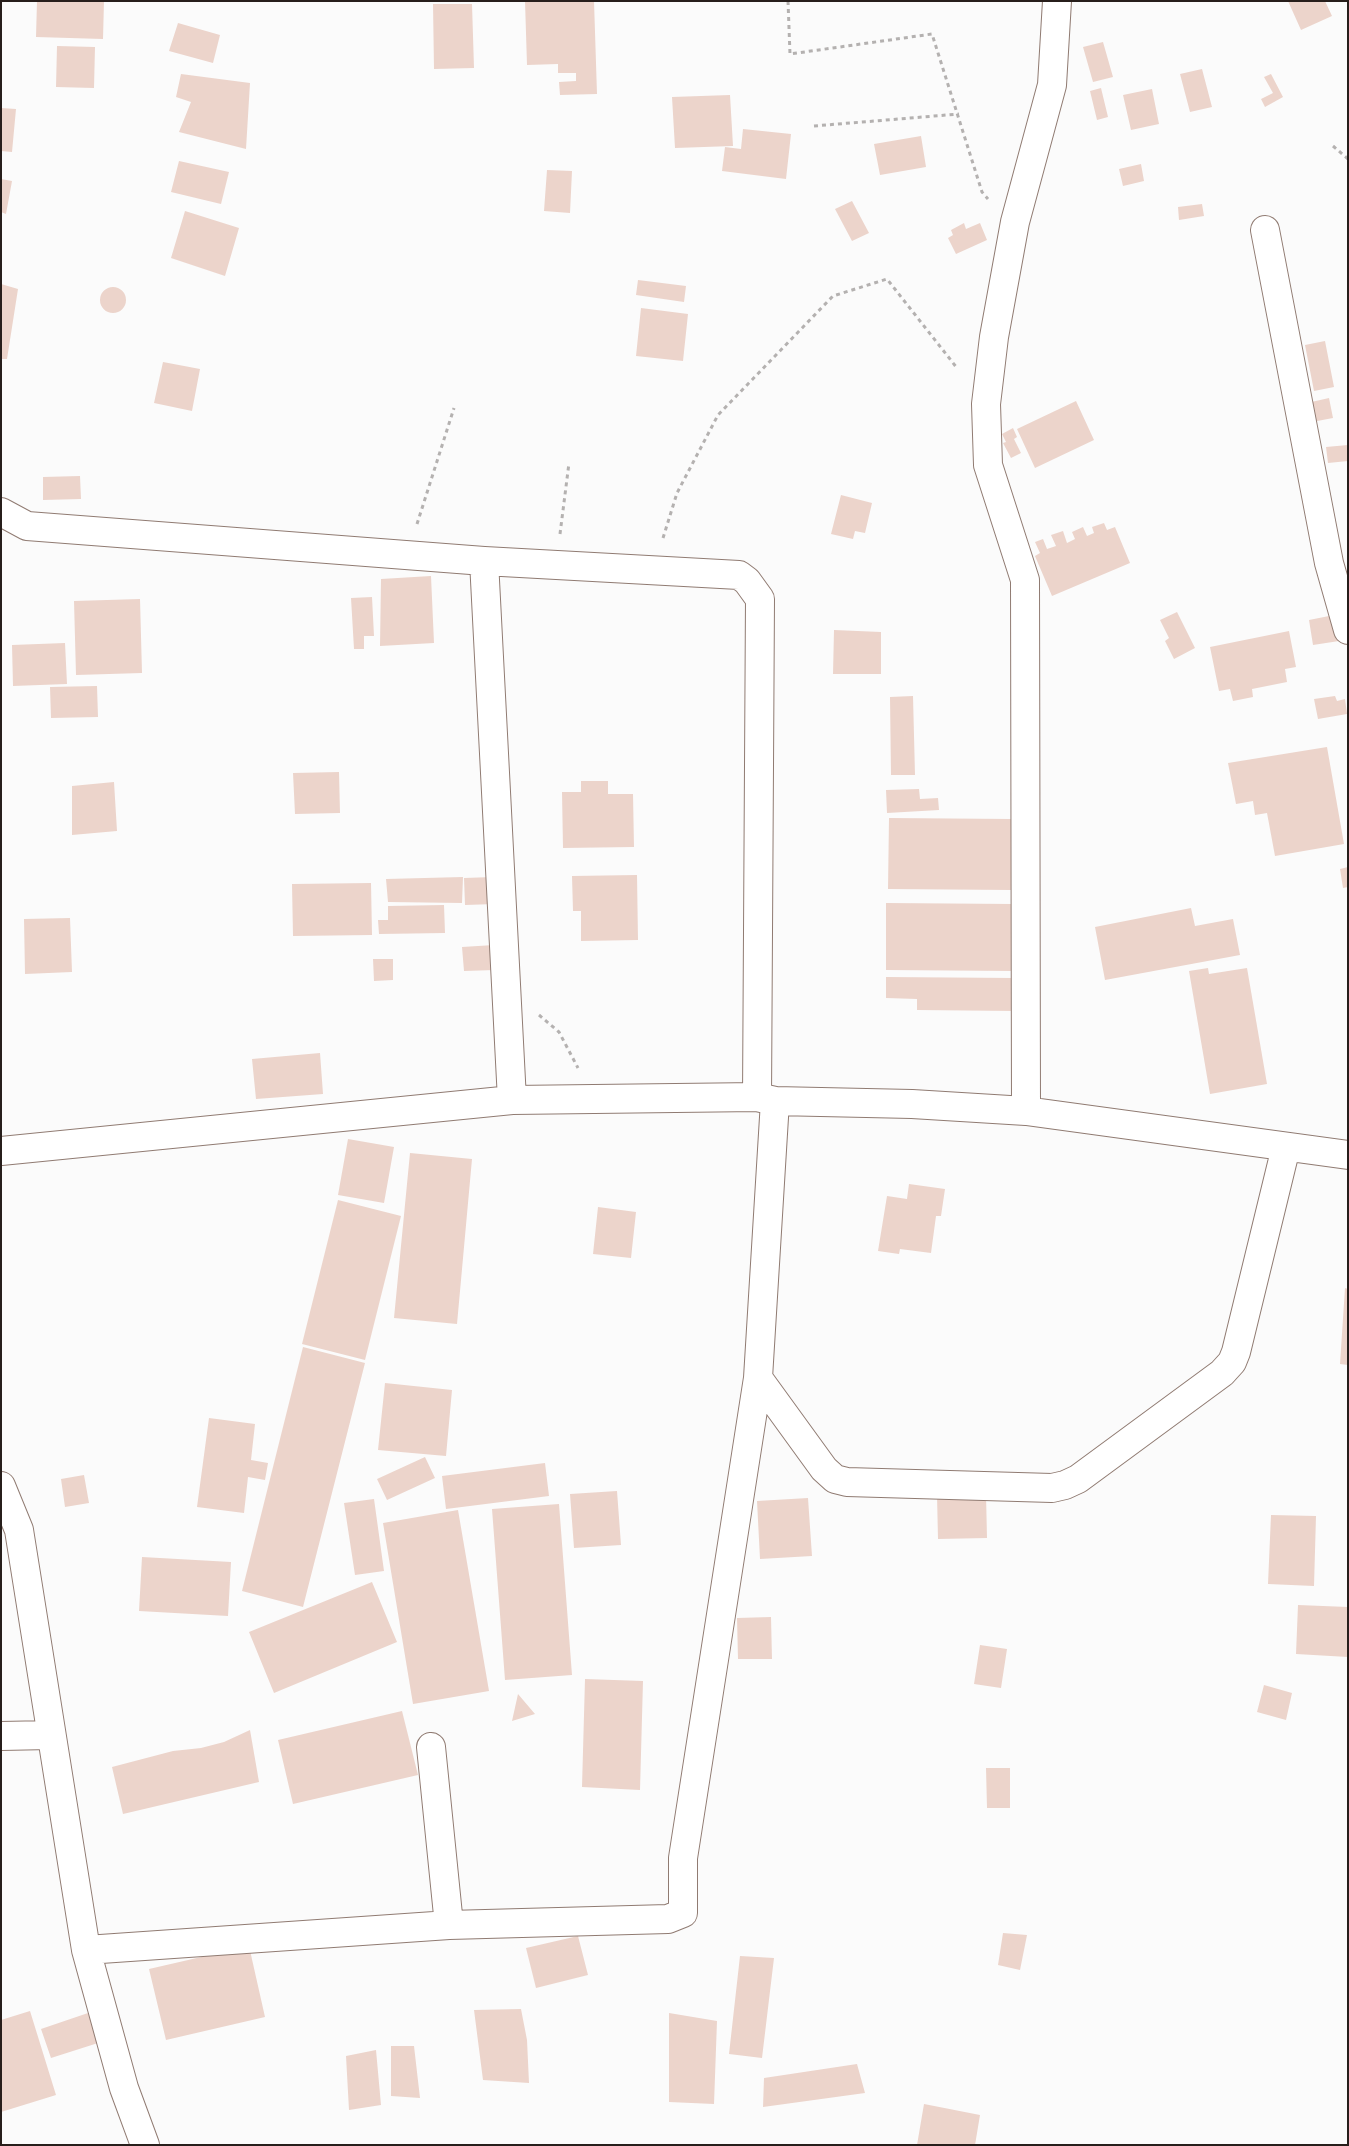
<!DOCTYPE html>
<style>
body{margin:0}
#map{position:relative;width:1349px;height:2146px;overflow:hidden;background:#fbfbfb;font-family:Quicksand,sans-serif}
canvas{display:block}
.frame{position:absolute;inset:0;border:2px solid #271e1b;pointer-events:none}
</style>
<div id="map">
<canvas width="1349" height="2146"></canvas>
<div class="frame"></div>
</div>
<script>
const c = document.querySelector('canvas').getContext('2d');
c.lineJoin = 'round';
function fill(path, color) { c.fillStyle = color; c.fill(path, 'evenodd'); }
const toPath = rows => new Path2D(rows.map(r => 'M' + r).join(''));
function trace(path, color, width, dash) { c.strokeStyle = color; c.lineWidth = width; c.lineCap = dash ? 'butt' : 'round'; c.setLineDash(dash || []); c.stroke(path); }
fill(toPath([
 [37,1,104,1,103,39,36,37],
 [525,1,594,1,597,94,560,95,559,82,576,81,576,73,558,73,558,64,527,65],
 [1288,1,1325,1,1332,16,1301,30],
 [433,4,472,4,474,68,434,69],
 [178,23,220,35,213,63,169,51],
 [1103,42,1113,77,1093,82,1083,47],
 [57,46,95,47,94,88,56,87],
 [1202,69,1212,107,1190,112,1180,74],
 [181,74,250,83,246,149,179,132,191,102,176,97],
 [1271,74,1283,97,1265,107,1261,99,1273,93,1264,77],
 [1101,88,1108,117,1097,120,1090,91],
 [1152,89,1159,124,1131,130,1123,95],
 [730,95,733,146,675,148,672,97],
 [1,108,16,109,12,152,1,151],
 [743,129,791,134,786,179,722,171,725,147,741,149],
 [921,136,926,167,880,175,874,144],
 [179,161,229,172,221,204,171,192],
 [1141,164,1144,181,1123,186,1119,169],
 [547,170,572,171,570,213,544,211],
 [1,179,12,181,6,214,1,212],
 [852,201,869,233,852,241,835,209],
 [1202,204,1204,216,1179,220,1178,207],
 [185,211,239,228,225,276,171,258],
 [964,223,966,229,980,223,987,240,956,254,948,238,953,235,951,230],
 [638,280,686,286,684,302,636,295],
 [1,284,18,289,7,359,1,359],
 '100 300a13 13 0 1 1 26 0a13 13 0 1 1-26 0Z',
 [641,308,688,314,683,361,636,356],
 [1325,341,1334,387,1314,391,1305,345],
 [163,362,200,369,192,411,154,403],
 [1329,398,1333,418,1312,422,1307,403],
 [1076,401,1094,440,1035,468,1017,429],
 [1013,428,1017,437,1014,439,1021,453,1011,458,1003,443,1006,442,1002,434],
 [1348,445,1348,461,1328,463,1326,447],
 [80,476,81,499,43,500,43,477],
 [841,495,872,503,865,533,855,531,853,539,831,534],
 [1104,523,1107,530,1115,527,1130,563,1052,596,1035,556,1040,553,1035,542,1043,539,1047,549,1056,546,1051,535,1063,531,1067,543,1075,539,1072,532,1083,527,1087,536,1094,533,1092,527],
 [431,576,434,643,380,646,381,579],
 [372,597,374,636,364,636,364,649,354,649,351,598],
 [140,599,142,673,76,675,74,601],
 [1177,612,1195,648,1174,659,1165,641,1169,638,1160,620],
 [1334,615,1339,641,1313,645,1309,620],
 [834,630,881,632,881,674,833,674],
 [1289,631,1296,667,1285,669,1287,682,1252,689,1253,697,1233,701,1230,689,1219,691,1210,647],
 [65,643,67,684,13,686,12,645],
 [97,686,98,717,51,718,50,687],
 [913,696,915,775,891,775,890,697],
 [1335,696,1337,701,1345,699,1347,714,1318,719,1314,699],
 [1327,747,1344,844,1275,856,1267,813,1255,815,1253,801,1236,804,1228,763],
 [339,772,340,813,295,814,293,773],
 [581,781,608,781,608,794,633,794,634,847,563,848,562,792,581,792],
 [114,782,117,831,72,835,72,786],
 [919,789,920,799,938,798,939,810,887,813,886,790],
 [889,818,1012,819,1012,890,888,889],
 [1348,867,1348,887,1343,888,1340,869],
 [637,875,638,940,581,941,581,911,573,911,572,876],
 [463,877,462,903,388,902,386,879],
 [493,877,495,904,465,905,464,878],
 [371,883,372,935,293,936,292,884],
 [886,903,1014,904,1013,971,886,970],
 [444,905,445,933,379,934,378,920,388,920,388,906],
 [1191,908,1195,926,1233,919,1240,955,1105,980,1095,927],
 [70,918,72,972,25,974,24,919],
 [494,945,495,970,464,971,462,947],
 [373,959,393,959,393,980,374,981],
 [1208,968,1209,974,1247,968,1267,1084,1210,1094,1189,971],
 [886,977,1015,978,1015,1011,917,1010,917,999,886,998],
 [320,1053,323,1094,256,1099,252,1059],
 [348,1139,394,1147,384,1203,338,1195],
 [410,1153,472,1159,457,1324,394,1318],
 [909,1184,945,1189,941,1216,936,1216,931,1253,900,1249,899,1254,878,1251,887,1196,907,1199],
 [338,1200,401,1216,365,1360,302,1344],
 [598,1207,636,1212,631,1258,593,1254],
 [1345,1288,1348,1289,1348,1365,1340,1364],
 [303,1347,365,1363,303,1607,242,1591],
 [385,1383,452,1390,446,1456,378,1450],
 [209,1418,255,1424,251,1460,268,1463,265,1480,248,1477,244,1513,197,1507],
 [425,1457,435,1478,387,1500,377,1479],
 [545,1463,549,1496,446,1509,442,1476],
 [84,1475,89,1503,65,1507,61,1479],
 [617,1491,621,1545,574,1548,570,1494],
 [986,1494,987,1538,938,1539,937,1495],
 [808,1498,812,1556,760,1559,757,1501],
 [374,1499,384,1571,355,1575,344,1503],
 [559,1504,572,1675,505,1680,492,1509],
 [458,1510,489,1691,413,1704,383,1523],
 [1271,1515,1316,1516,1314,1586,1268,1584],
 [142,1557,231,1562,228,1616,139,1611],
 [372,1582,397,1642,274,1693,249,1632],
 [1298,1605,1348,1607,1348,1657,1296,1654],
 [771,1617,772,1659,738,1659,737,1618],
 [980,1645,1007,1649,1001,1688,974,1684],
 [585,1679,643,1681,640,1790,582,1787],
 [1264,1685,1292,1693,1286,1720,1257,1712],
 [518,1694,535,1714,512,1721],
 [402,1711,418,1775,293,1804,278,1740],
 [250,1730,259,1782,123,1814,112,1767,173,1751,201,1748,224,1742],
 [986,1768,1010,1768,1010,1808,987,1808],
 [1003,1933,1027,1935,1020,1970,998,1965],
 [578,1936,588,1975,536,1988,526,1948],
 [249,1946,265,2017,166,2040,149,1969],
 [740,1956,774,1958,762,2058,729,2054],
 [521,2009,527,2040,529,2083,483,2080,474,2010],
 [30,2011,56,2095,1,2112,1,2020],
 [88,2013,98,2043,51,2058,41,2029],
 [669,2013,717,2021,714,2104,669,2102],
 [391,2046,414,2046,420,2098,391,2096],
 [376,2050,381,2105,349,2110,346,2056],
 [857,2064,865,2093,763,2107,764,2078],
 [924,2104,980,2115,975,2145,917,2145]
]), '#ecd4cb');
const minor = toPath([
 [1265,230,1329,563,1348,630],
 [1,512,27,526,484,561,739,575,747,581,760,599,757,1097],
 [484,561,512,1100],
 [1026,1111,1025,580,988,465,986,404,994,337,1015,222,1052,85,1057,1],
 [1,1151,512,1100,757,1097,775,1101,912,1104,1026,1111,1348,1155],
 [758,1378,824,1469,835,1479,847,1482,1052,1488,1065,1485,1078,1479,1222,1373,1232,1362,1236,1352,1286,1147],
 [1,1486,19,1530,86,1950,124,2088,145,2145],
 [1,1736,50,1735],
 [431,1747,449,1925],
 [86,1950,449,1925,668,1919,683,1913,683,1858,758,1378,775,1101]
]);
trace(minor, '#907b72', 30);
trace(toPath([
 [788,1,790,54,932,34,982,192,988,199],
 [814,126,959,114],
 [1333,146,1348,159],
 [417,524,454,408],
 [560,534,569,463],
 [663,538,677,493,718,415,833,296,887,279,957,368],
 [539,1015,559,1032,578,1068]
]), '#b4b1b0', 3, [4, 4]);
trace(minor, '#fff', 28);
</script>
